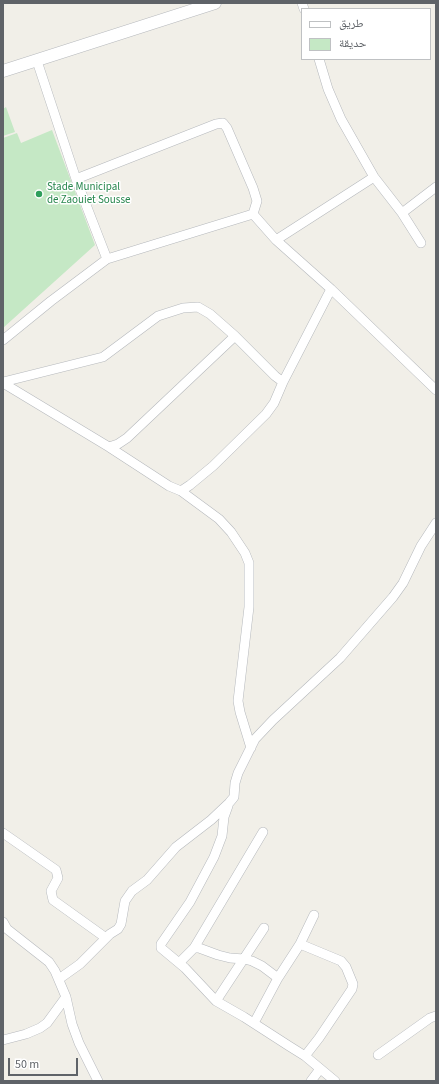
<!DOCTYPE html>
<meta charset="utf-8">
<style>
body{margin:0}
#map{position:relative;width:439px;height:1084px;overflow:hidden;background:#f1efe8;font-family:"Source Sans 3","Noto Naskh Arabic",sans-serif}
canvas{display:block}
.frame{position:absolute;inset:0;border:4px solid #5f6368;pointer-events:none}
.legend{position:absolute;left:301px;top:8px;width:130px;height:52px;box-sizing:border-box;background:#fff;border:1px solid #bfc1c3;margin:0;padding:5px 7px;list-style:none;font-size:12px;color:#5f6368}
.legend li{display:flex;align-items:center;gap:8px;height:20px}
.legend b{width:20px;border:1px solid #bfc1c3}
.scale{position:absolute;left:8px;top:1058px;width:70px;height:18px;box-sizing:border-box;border:2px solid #5f6368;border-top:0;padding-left:5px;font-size:12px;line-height:14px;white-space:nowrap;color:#5f6368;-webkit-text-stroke:3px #fff;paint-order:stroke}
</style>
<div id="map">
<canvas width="439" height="1084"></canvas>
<div class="frame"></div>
<ul class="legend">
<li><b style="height:5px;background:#fff"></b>طريق</li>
<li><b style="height:11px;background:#c5e8c5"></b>حديقة</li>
</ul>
<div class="scale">50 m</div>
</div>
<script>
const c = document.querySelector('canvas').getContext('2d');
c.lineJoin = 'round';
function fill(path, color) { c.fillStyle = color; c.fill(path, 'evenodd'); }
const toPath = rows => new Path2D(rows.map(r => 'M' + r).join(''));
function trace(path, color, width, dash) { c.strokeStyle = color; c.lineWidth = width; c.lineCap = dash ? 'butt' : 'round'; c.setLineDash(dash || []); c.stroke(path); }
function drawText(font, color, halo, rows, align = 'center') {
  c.font = font + ' "Source Sans 3",sans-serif'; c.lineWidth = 3; c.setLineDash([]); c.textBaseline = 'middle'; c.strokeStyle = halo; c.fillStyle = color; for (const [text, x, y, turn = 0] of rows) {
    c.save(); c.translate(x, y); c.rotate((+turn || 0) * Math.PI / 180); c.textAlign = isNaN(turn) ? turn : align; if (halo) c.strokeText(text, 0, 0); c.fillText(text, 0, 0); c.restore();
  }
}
fill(toPath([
 [6,107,15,132,3,136,3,109],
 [52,130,95,245,3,328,3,138,17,133,21,143]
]), '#c5e8c5');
const minor = toPath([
 [302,3,304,9],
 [319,59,328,89,341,119,374,177,402,213,421,243],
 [37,61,76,179,107,259,253,214,276,240,331,289,283,382,274,403,266,414,213,466,190,485,181,491,169,486,109,447],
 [76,179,216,124,223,123,227,128,253,188,257,201,253,214],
 [402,213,436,187],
 [276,240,374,177],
 [331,289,436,390],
 [3,340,51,301,107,259],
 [3,382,103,357,158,316,183,308,198,307,210,314,235,336,275,376,283,382],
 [3,383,109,447,118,444,127,438,235,336],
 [181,491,219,519,231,532,245,553,249,563,249,607,238,701,240,712,251,748],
 [228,806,224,817,222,836,214,857,190,902,161,944,161,948,185,968,216,1001,244,1017,289,1046,305,1056,335,1081],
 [3,833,56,870,58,878,51,891,53,900,106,938],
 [3,922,7,929,49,962,55,971,66,997,72,1024,79,1043,98,1081],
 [300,944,341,961,346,967,353,984,352,989,319,1038,305,1056],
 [194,948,263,832],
 [179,963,194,948,199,948,218,955,230,958,244,959,252,961,262,966,278,978],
 [59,979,80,964,110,934,118,929,121,924,125,901,132,891,147,880,176,847,211,820,229,803,234,797,235,783,238,773,255,739,273,720,340,658,393,597,403,583,421,546,436,523],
 [216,1001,264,928],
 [254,1023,278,978,300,944,314,915],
 [3,1040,26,1034,40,1028,47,1023,66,997],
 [378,1055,430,1018,436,1016],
 [311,1081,320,1069]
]);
const tertiary = toPath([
 [3,71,215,3]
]);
trace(minor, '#b5b8bc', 10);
trace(tertiary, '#b5b8bc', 13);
trace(minor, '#fff', 9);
trace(tertiary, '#fff', 12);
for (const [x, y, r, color] of [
 [39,194,4,"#2e9e5b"]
]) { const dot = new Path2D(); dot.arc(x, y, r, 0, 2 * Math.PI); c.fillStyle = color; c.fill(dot); trace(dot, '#fff', 1.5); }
drawText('11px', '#27864d', '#fff', [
 ["Stade Municipal",47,188],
 ["de Zaouiet Sousse",47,201]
], 'left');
</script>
